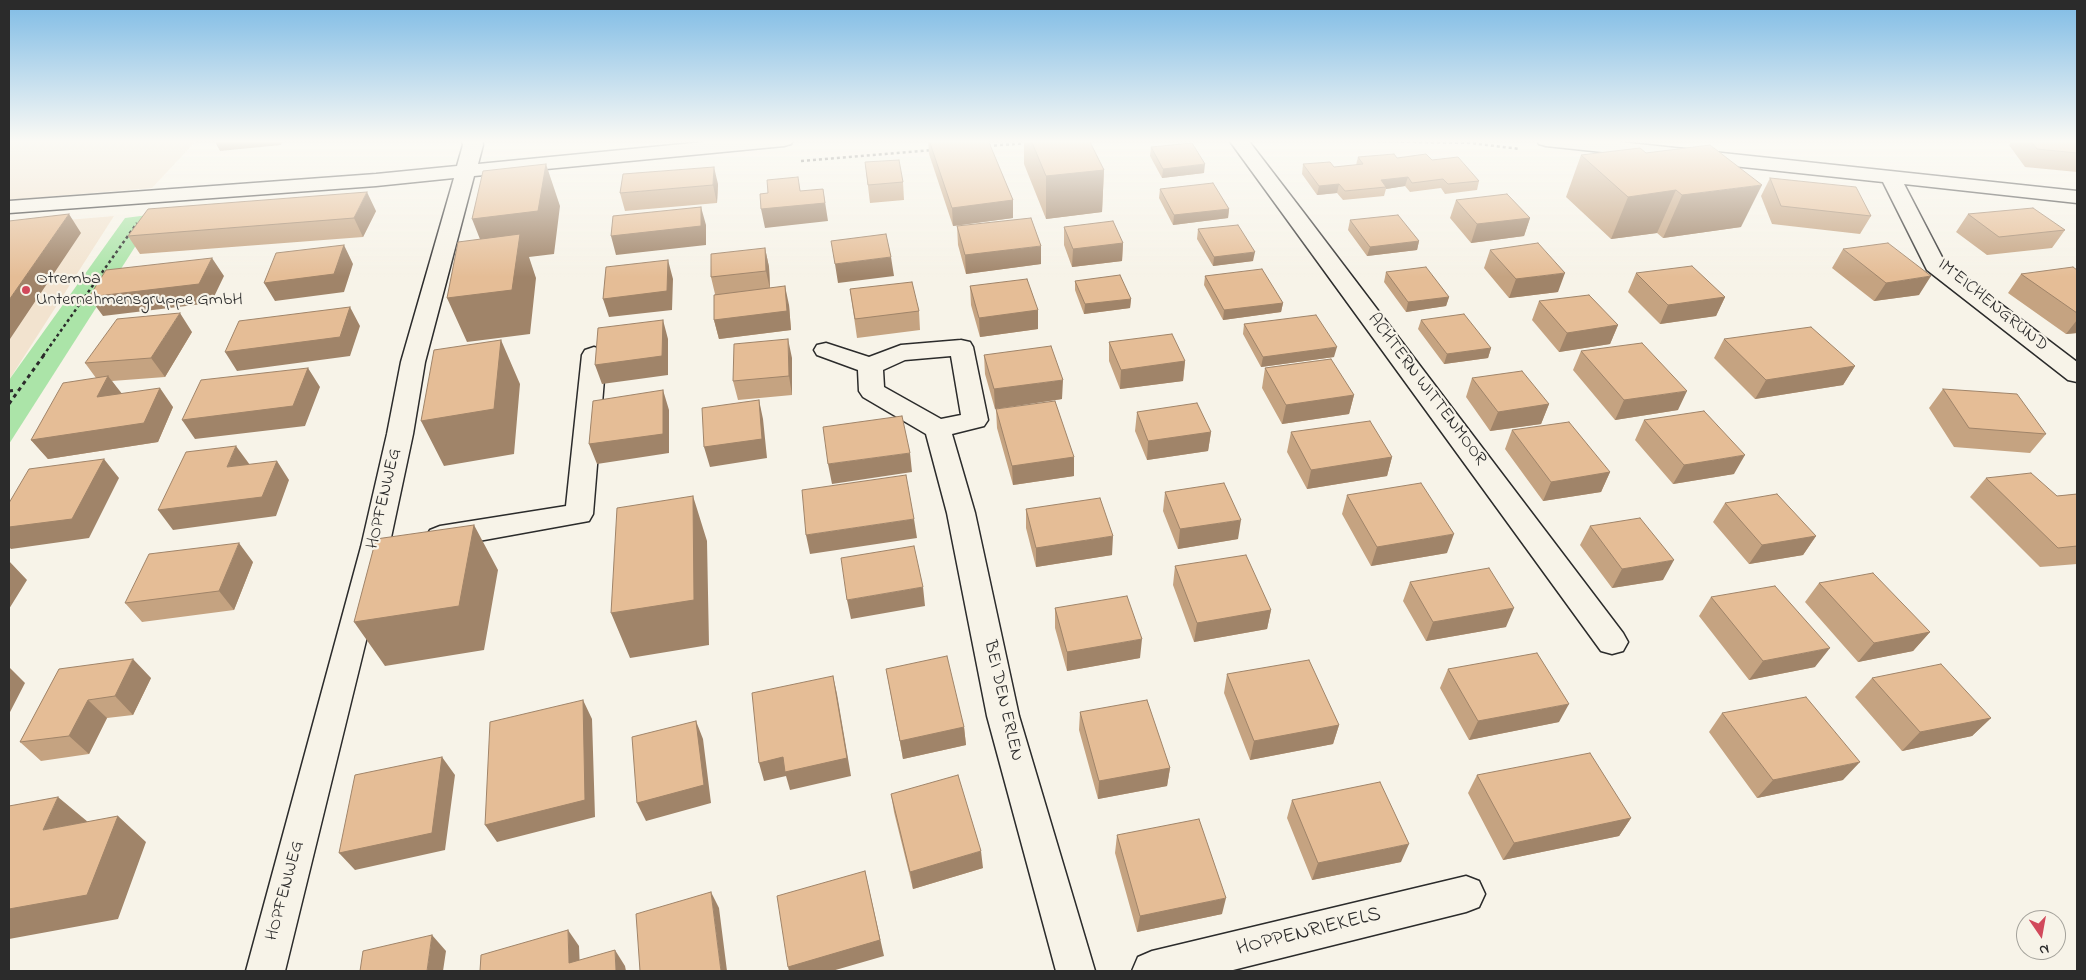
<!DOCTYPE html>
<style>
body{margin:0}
#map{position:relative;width:2086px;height:980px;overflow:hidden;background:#f7f3e8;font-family:"Indie Flower",sans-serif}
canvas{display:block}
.frame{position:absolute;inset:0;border:10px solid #2b2b2b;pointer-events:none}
.north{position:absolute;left:2016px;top:910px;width:50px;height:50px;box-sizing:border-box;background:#f7f3e8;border:1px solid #a5a39c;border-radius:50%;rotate:168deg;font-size:14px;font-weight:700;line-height:20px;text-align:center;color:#2b2b2b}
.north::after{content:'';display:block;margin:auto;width:18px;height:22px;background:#d1495b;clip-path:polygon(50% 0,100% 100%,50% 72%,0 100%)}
</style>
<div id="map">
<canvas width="2086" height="980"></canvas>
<div class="frame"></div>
<div class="north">N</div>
</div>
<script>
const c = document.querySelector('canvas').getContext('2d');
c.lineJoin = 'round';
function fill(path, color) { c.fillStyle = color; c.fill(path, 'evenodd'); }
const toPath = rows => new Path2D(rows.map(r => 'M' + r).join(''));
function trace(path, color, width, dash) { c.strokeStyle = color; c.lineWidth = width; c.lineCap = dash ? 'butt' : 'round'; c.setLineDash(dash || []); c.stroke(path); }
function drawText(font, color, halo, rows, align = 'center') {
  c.font = font + ' "Indie Flower",sans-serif'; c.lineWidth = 4.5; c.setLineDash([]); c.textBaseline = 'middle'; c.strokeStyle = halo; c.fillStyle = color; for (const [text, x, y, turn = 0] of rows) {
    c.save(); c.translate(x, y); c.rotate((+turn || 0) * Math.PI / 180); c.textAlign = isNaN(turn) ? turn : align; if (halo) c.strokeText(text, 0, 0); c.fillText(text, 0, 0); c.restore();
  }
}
fill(toPath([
 [9,140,197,140,152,188,9,200],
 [114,216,9,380,9,225]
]), '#f2e3cf');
fill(toPath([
 [156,214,9,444,9,380,125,218]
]), '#abe4a8');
const minor = toPath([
 [462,140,482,140,483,145,478,164,724,140,793,140,791,144,784,146,474,176,425,362,413,434,389,547,285,971,246,971,361,547,387,434,401,362,454,178,376,186,9,213,9,201,376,174,457,166,463,145,462,140],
 [1229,140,1248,140,1304,213,1623,633,1628,642,1623,651,1612,654,1601,651,1229,140],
 [1537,140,1601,140,2077,191,2077,203,1904,184,1944,261,2077,362,2077,382,2068,380,1927,270,1883,182,1546,146,1539,144,1537,140],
 [961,340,970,342,973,347,988,420,984,426,952,434,975,513,1019,716,1095,971,1056,971,987,716,947,513,926,434,863,397,859,391,858,370,817,355,814,350,817,345,826,343,869,357,901,345,961,340],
 [951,356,961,415,941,419,884,387,883,370,905,360,951,356],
 [594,347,603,350,606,355,593,514,589,521,440,548,430,544,426,537,430,530,440,526,566,506,582,355,585,350,594,347],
 [1466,876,1479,881,1485,894,1479,907,1466,912,1229,971,1132,971,1138,957,1152,951,1466,876]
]);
trace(minor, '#2b2b2b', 3);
trace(toPath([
 [1323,140,1471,143,1520,149],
 [988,146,1027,143],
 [801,161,932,150],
 [43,356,137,223]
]), '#2b2b2b', 2.5, [3, 3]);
trace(toPath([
 [9,391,17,390],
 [9,404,44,355]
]), '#2b2b2b', 3, [4, 4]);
fill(minor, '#f7f3e8');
fill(toPath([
 [928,140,988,140,1013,200,1013,218,953,226,929,154],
 [1024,140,1089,140,1104,170,1102,212,1046,219,1024,164],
 [2012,140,2077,140,2077,172,2025,167,2009,145],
 [1151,147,1204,173,1162,178,1150,156],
 [1646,153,1741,227,1663,238,1657,233,1611,239,1566,197,1581,155],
 [1358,157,1397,158,1432,160,1479,181,1477,190,1445,194,1441,188,1410,192,1405,186,1386,189,1384,196,1343,200,1337,193,1317,195,1302,174,1303,164,1334,167,1356,165],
 [865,162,903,182,904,200,870,203],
 [1770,178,1871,216,1860,234,1772,224,1761,196],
 [718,184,717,203,625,211,620,193],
 [1160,189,1229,209,1228,218,1173,225,1159,198],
 [1456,200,1530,218,1524,236,1471,243,1450,218],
 [376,211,363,237,140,254,128,236],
 [1968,214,2065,230,2052,248,1987,255,1956,232],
 [1350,220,1419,241,1417,250,1367,256,1348,230],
 [957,226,1041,264,966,274,958,245],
 [1064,227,1123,243,1122,261,1072,267,1064,245],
 [1198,229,1253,261,1213,266,1197,239],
 [765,248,769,267,770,288,789,305,791,330,719,339,714,320,715,294,711,277],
 [1843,249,1919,295,1874,301,1832,268],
 [1490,250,1558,292,1509,298,1484,268],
 [2077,270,2077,333,2066,334,2008,293,2021,274],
 [1386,272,1449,297,1446,306,1406,312,1384,282],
 [1636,273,1725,297,1716,316,1660,324,1628,292],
 [1205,276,1283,303,1281,312,1223,320,1204,285],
 [1075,281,1131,299,1130,308,1084,314,1075,290],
 [970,286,1038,310,1038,329,980,337,971,305],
 [850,289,919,311,920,330,857,338],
 [1539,301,1618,325,1610,344,1559,352,1532,320],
 [1421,320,1491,348,1488,358,1444,364,1418,329],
 [1244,324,1334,357,1261,367,1243,334],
 [192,332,165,377,112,381,121,394,173,407,158,442,48,459,31,440,96,378,85,363],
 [1724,339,1855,366,1843,385,1755,399,1714,358],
 [1109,342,1185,361,1183,381,1120,389,1109,361],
 [1581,351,1678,410,1615,420,1573,370],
 [984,355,1062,399,995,409,985,374],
 [792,358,792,395,738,400,733,381],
 [1265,368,1354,395,1349,414,1282,424,1262,388],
 [1472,378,1549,404,1541,424,1490,431,1466,397],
 [1943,389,2046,434,2030,453,1954,447,1929,408],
 [996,409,1074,457,1074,476,1013,485,997,428],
 [1137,412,1211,432,1208,451,1147,460,1135,431],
 [1644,420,1734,474,1673,484,1635,440],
 [1512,430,1610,472,1601,492,1543,501,1505,449],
 [1291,432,1392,457,1387,476,1307,489,1287,452],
 [1986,478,2057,496,2077,494,2077,564,2040,567,1970,497],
 [1165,492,1238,539,1178,549,1163,511],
 [1347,495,1447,553,1371,566,1342,514],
 [1725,503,1816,536,1803,555,1749,564,1713,522],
 [1026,509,1112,555,1036,567,1026,528],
 [1590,526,1663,580,1612,588,1580,545],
 [253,562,234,610,142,622,125,603],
 [1175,566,1271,610,1267,629,1194,642,1173,585],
 [1410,582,1506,627,1426,641,1403,601],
 [1819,583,1930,632,1913,651,1858,662,1805,602],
 [1711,597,1815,667,1749,680,1699,616],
 [1055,608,1140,658,1067,671,1055,628],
 [59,669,151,678,133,715,107,718,89,754,41,761,20,742],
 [886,669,964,727,966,745,903,759],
 [1448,669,1559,722,1469,740,1440,688],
 [1227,674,1339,725,1333,744,1250,760,1224,693],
 [1872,678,1991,718,1972,736,1902,751,1855,697],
 [1080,712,1170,768,1167,786,1098,799,1079,730],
 [1722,713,1843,780,1757,798,1709,732],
 [1477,775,1631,818,1619,836,1503,860,1468,793],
 [891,794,983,868,913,889,894,812],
 [1292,800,1401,862,1312,880,1287,818],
 [1117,835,1222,914,1137,932,1115,853]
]), '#c5a381');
fill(toPath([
 [214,140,283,140,281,145,220,151],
 [546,164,560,206,554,254,529,257,536,278,530,334,467,342,447,298,489,262,472,219],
 [1205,164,1204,173,1162,178,1163,169],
 [714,167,718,184,717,203,713,185],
 [1104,170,1102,212,1046,219,1046,176],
 [798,177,801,195,823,189,828,221,765,228,761,209,800,191],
 [1408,177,1405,186,1386,189,1386,187,1381,180],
 [1339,184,1337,193,1317,195,1319,186],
 [1762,185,1741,227,1663,238,1682,195],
 [1676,190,1657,233,1611,239,1628,197],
 [367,192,376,211,363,237,354,218],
 [1013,200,1013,218,953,226,952,208],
 [701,207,706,225,706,245,616,255,611,236],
 [1229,209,1228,218,1173,225,1174,215],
 [69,214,81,233,10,339,9,339,9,300],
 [1530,218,1524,236,1471,243,1477,224],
 [1419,241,1417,250,1367,256,1370,247],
 [1123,243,1122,261,1072,267,1073,249],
 [344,245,353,264,344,292,275,301,264,283],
 [1041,246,1041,264,966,274,965,255],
 [765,248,769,267,770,289,766,271],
 [1255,252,1253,261,1213,266,1214,257],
 [891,257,894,276,838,283,835,264],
 [212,258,224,276,211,303,103,316,89,297],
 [668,260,673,279,672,310,609,317,603,299],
 [1565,273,1558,292,1509,298,1516,279],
 [1931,276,1919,295,1874,301,1886,283],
 [785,286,789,305,791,330,719,339,714,320],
 [1449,297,1446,306,1406,312,1408,302],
 [1725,297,1716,316,1660,324,1668,305],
 [1131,299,1130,308,1084,314,1085,304],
 [1283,303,1281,312,1223,320,1224,310],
 [350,307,360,326,350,356,237,371,225,352],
 [1038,310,1038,329,980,337,979,318],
 [180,313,192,332,165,377,151,358],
 [663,320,668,339,668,375,602,384,595,365],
 [2077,320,2077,333,2066,334],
 [1618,325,1610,344,1559,352,1567,333],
 [788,339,792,358,792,395,789,376],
 [501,340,520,384,514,454,444,466,421,421],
 [1337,347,1334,357,1261,367,1263,357],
 [1491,348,1488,358,1444,364,1447,354],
 [1185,361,1183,381,1120,389,1121,370],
 [1855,366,1843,385,1755,399,1766,380],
 [308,368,320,387,305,426,195,439,182,420],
 [108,376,123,395,97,397],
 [1063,380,1062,399,995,409,994,389],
 [160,388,173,407,158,442,48,459,31,440],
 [663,390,669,410,669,453,597,464,589,444],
 [1687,391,1678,410,1615,420,1624,400],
 [1354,395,1349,414,1282,424,1286,405],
 [759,400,763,419,767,458,710,467,704,447],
 [1549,404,1541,424,1490,431,1498,412],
 [1211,432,1208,451,1147,460,1148,441],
 [236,446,250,465,227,467],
 [910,453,912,472,832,484,828,464],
 [1745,455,1734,474,1673,484,1684,465],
 [1074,457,1074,476,1013,485,1012,466],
 [1392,457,1387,476,1307,489,1311,470],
 [104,459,119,478,89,538,11,549,9,547,9,527],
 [277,461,289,480,276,516,173,530,158,510],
 [1610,472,1601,492,1543,501,1551,482],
 [693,496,707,541,709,645,630,658,611,613],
 [914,519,917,538,810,554,806,535],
 [1241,520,1238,539,1178,549,1180,529],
 [474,525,498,570,484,650,385,666,354,622],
 [1454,534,1447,553,1371,566,1377,547],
 [1113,536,1112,555,1036,567,1036,548],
 [1816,536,1803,555,1749,564,1762,545],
 [239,543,253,562,234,610,219,591],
 [1674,560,1663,580,1612,588,1622,569],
 [9,561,27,580,9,609],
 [923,587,925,606,851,619,847,600],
 [1514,608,1506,627,1426,641,1433,622],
 [1271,610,1267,629,1194,642,1197,623],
 [1930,632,1913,651,1858,662,1874,643],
 [1142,639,1140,658,1067,671,1067,652],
 [1830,648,1815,667,1749,680,1763,661],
 [133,659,151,678,133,715,115,696],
 [9,667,25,683,9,714],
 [833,676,837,694,851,776,790,790,786,776,764,781,759,763],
 [88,700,107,718,89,754,69,736],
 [583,700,592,719,595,817,497,842,485,825],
 [1569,704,1559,722,1469,740,1478,721],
 [1991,718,1972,736,1902,751,1920,732],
 [696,721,703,739,711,803,646,821,637,803],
 [1339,725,1333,744,1250,760,1254,741],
 [964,727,966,745,903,759,900,741],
 [442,757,455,775,445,850,355,870,339,853],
 [1860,762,1843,780,1757,798,1773,780],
 [1170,768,1167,786,1098,799,1099,781],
 [58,797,88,822,43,830],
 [118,816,146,842,118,919,9,939,9,909],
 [1631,818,1619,836,1503,860,1514,843],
 [1409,844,1401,862,1312,880,1318,863],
 [981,851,983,868,913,889,910,872],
 [865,871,884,956,832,971,789,971,788,967],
 [711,892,719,908,727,971,721,971],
 [1226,898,1222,914,1137,932,1140,916],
 [568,930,579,946,580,971,569,963],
 [432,935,446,951,443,971,427,971],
 [615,950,625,966,626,971,616,971]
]), '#a08469');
const building = toPath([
 [929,140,988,140,1013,200,952,208,929,140],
 [1031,140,1089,140,1104,170,1046,176,1031,140],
 [2030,140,2077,140,2077,153,2037,149,2030,140],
 [1192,143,1205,164,1163,169,1151,147,1192,143],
 [1710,145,1762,185,1682,195,1676,190,1628,197,1581,155,1640,148,1646,153,1710,145],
 [1394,154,1397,158,1426,154,1432,160,1458,157,1479,181,1448,184,1443,179,1412,183,1408,177,1381,180,1386,187,1345,191,1339,184,1319,186,1303,164,1330,162,1334,167,1363,164,1358,157,1394,154],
 [899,160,903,182,868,185,865,162,899,160],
 [546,164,538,211,472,219,483,171,546,164],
 [714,167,713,185,620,193,623,174,714,167],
 [798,177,800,191,823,189,825,203,761,209,760,194,768,193,767,180,798,177],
 [1770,178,1856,187,1871,216,1781,206,1770,178],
 [1213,183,1229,209,1174,215,1160,189,1213,183],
 [367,192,354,218,128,236,148,209,367,192],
 [1507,194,1530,218,1477,224,1456,200,1507,194],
 [701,207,701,226,611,236,613,216,701,207],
 [2033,208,2065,230,1999,237,1968,214,2033,208],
 [69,214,9,300,9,221,69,214],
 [1398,215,1419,241,1370,247,1350,220,1398,215],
 [1031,218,1041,246,965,255,957,226,1031,218],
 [1113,221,1123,243,1073,249,1064,227,1113,221],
 [1238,225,1255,252,1214,257,1198,229,1238,225],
 [520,234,512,290,447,298,458,242,520,234],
 [886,234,891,257,835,264,831,241,886,234],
 [1538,243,1565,273,1516,279,1490,250,1538,243],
 [1888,243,1931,276,1886,283,1843,249,1888,243],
 [344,245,334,274,264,283,276,253,344,245],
 [765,248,766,271,711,277,711,254,765,248],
 [212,258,199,284,89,297,106,270,212,258],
 [668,260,667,291,603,299,606,267,668,260],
 [1692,266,1725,297,1668,305,1636,273,1692,266],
 [1426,267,1449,297,1408,302,1386,272,1426,267],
 [2073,267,2077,270,2077,313,2021,274,2073,267],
 [1262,269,1283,303,1224,310,1205,276,1262,269],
 [1120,275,1131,299,1085,304,1075,281,1120,275],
 [1027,279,1038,310,979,318,970,286,1027,279],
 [912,282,919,311,855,319,850,289,912,282],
 [785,286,787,311,714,320,714,295,785,286],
 [1589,295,1618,325,1567,333,1539,301,1589,295],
 [350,307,340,337,225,352,239,321,350,307],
 [180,313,151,358,85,363,117,319,180,313],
 [1464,314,1491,348,1447,354,1421,320,1464,314],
 [1316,315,1337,347,1263,357,1244,324,1316,315],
 [663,320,662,356,595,365,598,328,663,320],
 [1811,327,1855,366,1766,380,1724,339,1811,327],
 [1172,334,1185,361,1121,370,1109,342,1172,334],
 [788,339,789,376,733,381,734,344,788,339],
 [501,340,494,409,421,421,434,350,501,340],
 [1642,343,1687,391,1624,400,1581,351,1642,343],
 [1051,346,1063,380,994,389,984,355,1051,346],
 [1331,359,1354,395,1286,405,1265,368,1331,359],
 [308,368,293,406,182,420,201,380,308,368],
 [1522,371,1549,404,1498,412,1472,378,1522,371],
 [108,376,97,397,160,388,144,423,31,440,63,383,108,376],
 [1943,389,2017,394,2046,434,1969,428,1943,389],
 [663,390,663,434,589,444,593,401,663,390],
 [759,400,762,439,704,447,702,408,759,400],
 [1055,401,1074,457,1012,466,996,409,1055,401],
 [1197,403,1211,432,1148,441,1137,412,1197,403],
 [1704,411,1745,455,1684,465,1644,420,1704,411],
 [902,416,910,453,828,464,823,427,902,416],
 [1370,421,1392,457,1311,470,1291,432,1370,421],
 [1569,422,1610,472,1551,482,1512,430,1569,422],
 [236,446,227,467,277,461,262,497,158,510,186,452,236,446],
 [104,459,72,519,9,527,9,503,29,469,104,459],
 [2031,473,2057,496,2077,494,2077,546,2058,548,1986,478,2031,473],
 [906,475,914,519,806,535,802,490,906,475],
 [1224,483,1241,520,1180,529,1165,492,1224,483],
 [1421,483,1454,534,1377,547,1347,495,1421,483],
 [1777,494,1816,536,1762,545,1725,503,1777,494],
 [693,496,694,600,611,613,617,508,693,496],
 [1100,498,1113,536,1036,548,1026,509,1100,498],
 [1640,518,1674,560,1622,569,1590,526,1640,518],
 [474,525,459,606,354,622,376,539,474,525],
 [239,543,219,591,125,603,149,554,239,543],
 [914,546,923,587,847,600,841,558,914,546],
 [1246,555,1271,610,1197,623,1175,566,1246,555],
 [1489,568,1514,608,1433,622,1410,582,1489,568],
 [1873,573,1930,632,1874,643,1819,583,1873,573],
 [1775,586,1830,648,1763,661,1711,597,1775,586],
 [1127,596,1142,639,1067,652,1055,608,1127,596],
 [1537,653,1569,704,1478,721,1448,669,1537,653],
 [947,656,964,727,900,741,886,669,947,656],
 [133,659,115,696,88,700,69,736,20,742,59,669,133,659],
 [1309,660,1339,725,1254,741,1227,674,1309,660],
 [1941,664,1991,718,1920,732,1872,678,1941,664],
 [833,676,847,758,785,772,783,757,759,763,752,693,833,676],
 [1806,697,1860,762,1773,780,1722,713,1806,697],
 [583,700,585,800,485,825,490,722,583,700],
 [1147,700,1170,768,1099,781,1080,712,1147,700],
 [696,721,704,785,637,803,632,737,696,721],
 [1590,753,1631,818,1514,843,1477,775,1590,753],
 [442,757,432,833,339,853,355,775,442,757],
 [958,775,981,851,910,872,891,794,958,775],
 [1380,782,1409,844,1318,863,1292,800,1380,782],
 [58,797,43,830,118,816,87,895,9,909,9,806,58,797],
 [1199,819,1226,898,1140,916,1117,835,1199,819],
 [865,871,880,940,788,967,777,896,865,871],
 [711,892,721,971,640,971,636,914,711,892],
 [568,930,569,963,615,950,616,971,480,971,481,955,568,930],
 [432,935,427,971,360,971,363,951,432,935]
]);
fill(building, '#e5bd96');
trace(building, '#a08469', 1);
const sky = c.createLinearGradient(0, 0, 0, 277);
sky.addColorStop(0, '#7ebbe5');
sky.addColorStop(0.51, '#fbfaf5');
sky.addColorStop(1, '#fbfaf500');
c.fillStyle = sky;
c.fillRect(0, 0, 2086, 277);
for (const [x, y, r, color] of [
 [26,290,5,"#d1495b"]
]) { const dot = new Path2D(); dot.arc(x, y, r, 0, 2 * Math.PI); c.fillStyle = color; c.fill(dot); trace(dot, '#f7f3e8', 2); }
drawText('18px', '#2b2b2b', '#f7f3e8', [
 ["Otremba",36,280],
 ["Unternehmensgruppe GmbH",36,301]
], 'left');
drawText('18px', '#2b2b2b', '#f7f3e8', [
 ["IM EICHENGRUND",1992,306,39],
 ["ACHTERN WITTENMOOR",1426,390,53],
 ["HOPFENWEG",385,499,-77],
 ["BEI DEN ERLEN",1002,701,77],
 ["HOPFENWEG",286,891,-75]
]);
drawText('21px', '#2b2b2b', '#f7f3e8', [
 ["HOPPENRIEKELS",1309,933,-14]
]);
</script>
